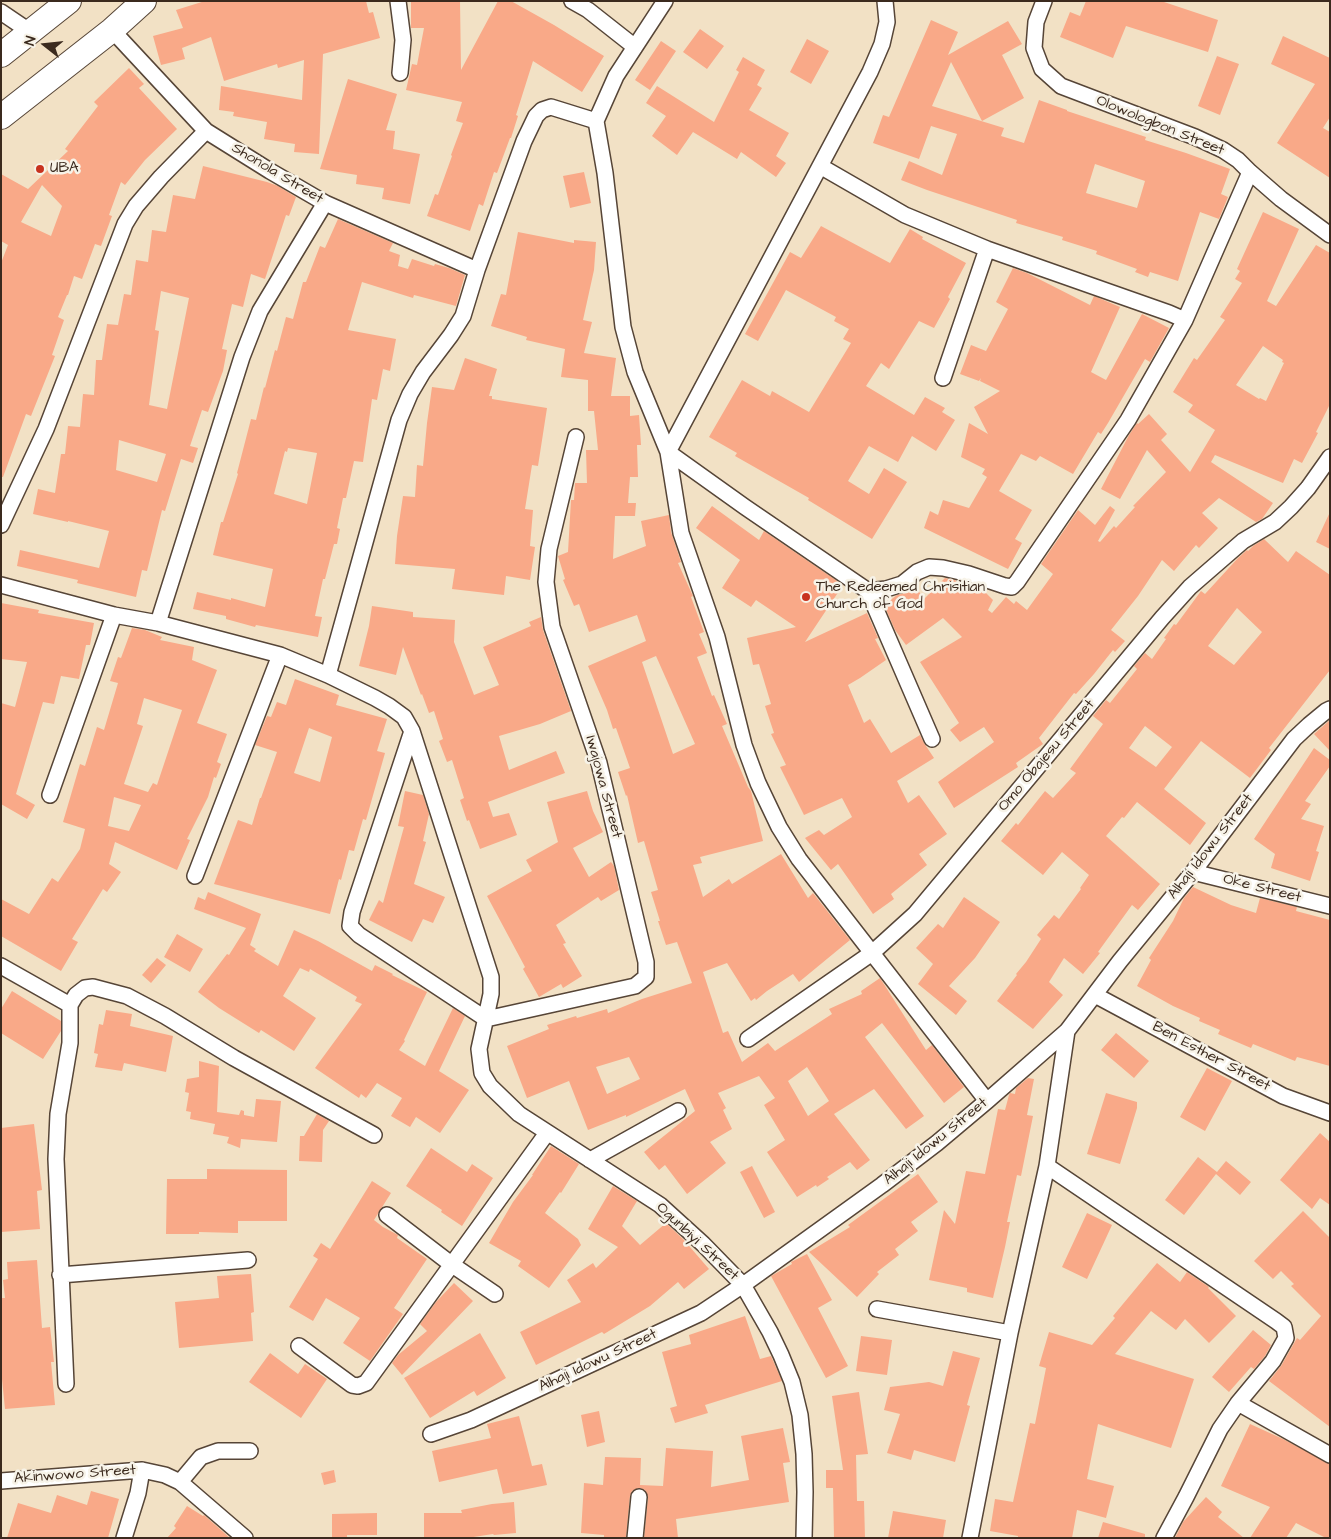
<!DOCTYPE html>
<style>
body{margin:0}
#map{position:relative;width:1331px;height:1539px;overflow:hidden;background:#f2e1c5;font-family:"Architects Daughter",sans-serif}
canvas{display:block}
.frame{position:absolute;inset:0;border:2px solid #3b2a1e;pointer-events:none}
.north{position:absolute;left:20px;top:20px;width:50px;height:50px;-webkit-text-stroke:4px #f7f3e8;paint-order:stroke;rotate:286deg;font-size:14px;font-weight:700;line-height:20px;text-align:center;color:#3b2a1e}
.north::after{content:'';display:block;margin:auto;width:18px;height:22px;background:#3b2a1e;clip-path:polygon(50% 0,100% 100%,50% 72%,0 100%)}
</style>
<div id="map">
<canvas width="1331" height="1539"></canvas>
<div class="frame"></div>
<div class="north">N</div>
</div>
<script>
const c = document.querySelector('canvas').getContext('2d');
c.lineJoin = 'round';
function fill(path, color) { c.fillStyle = color; c.fill(path, 'evenodd'); }
const toPath = rows => new Path2D(rows.map(r => 'M' + r).join(''));
function trace(path, color, width, dash) { c.strokeStyle = color; c.lineWidth = width; c.lineCap = dash ? 'butt' : 'round'; c.setLineDash(dash || []); c.stroke(path); }
function drawText(font, color, halo, rows, align = 'center') {
  c.font = font + ' "Architects Daughter",sans-serif'; c.lineWidth = 5; c.setLineDash([]); c.textBaseline = 'middle'; c.strokeStyle = halo; c.fillStyle = color; for (const [text, x, y, turn = 0] of rows) {
    c.save(); c.translate(x, y); c.rotate((+turn || 0) * Math.PI / 180); c.textAlign = isNaN(turn) ? turn : align; if (halo) c.strokeText(text, 0, 0); c.fillText(text, 0, 0); c.restore();
  }
}
fill(toPath([
 [205,1,366,1,369,13,373,12,380,38,323,54,319,154,294,152,295,144,264,139,267,122,233,116,234,112,219,110,221,86,302,100,304,60,278,68,277,64,224,81,211,37,182,48,185,59,161,65,153,36,183,28,176,10],
 [411,1,460,1,461,70,498,1,511,1,554,25,604,56,582,92,533,61,516,115,518,116,511,138,510,138,497,173,494,172,483,206,479,204,470,231,427,216,435,194,438,195,452,156,451,155,463,123,456,121,462,102,406,90,412,64,417,65,424,28,411,28],
 [1086,1,1161,1,1218,20,1208,52,1126,26,1113,58,1060,37,1070,12,1080,16],
 [931,20,958,32,948,55,1008,21,1022,44,1002,55,1024,98,982,121,951,62,932,106,1004,128,1001,136,1024,143,1039,100,1067,110,1067,111,1146,137,1145,140,1186,153,1230,169,1221,194,1228,197,1219,219,1200,212,1178,281,1150,272,1148,277,1135,272,1137,269,1096,254,1097,251,1062,240,1063,237,1016,223,1017,220,927,190,901,180,909,161,942,175,957,134,931,126,919,159,873,143,883,115,889,117],
 [1095,164,1145,181,1137,208,1086,193],
 [700,29,724,46,707,69,683,52],
 [1283,36,1330,58,1330,117,1323,128,1330,132,1330,178,1277,143,1315,84,1271,64],
 [807,39,829,51,811,84,790,72],
 [661,41,676,51,650,90,635,80],
 [1217,56,1239,64,1220,115,1198,106],
 [743,57,765,70,757,85,762,88,749,110,789,133,776,156,786,163,776,177,741,152,737,159,693,132,677,155,652,136,666,116,646,103,657,86,714,122,739,72,736,70],
 [129,68,144,84,139,88,177,129,145,160,125,185,121,182,109,215,112,216,101,246,95,244,82,279,74,276,68,295,67,295,58,317,64,320,52,355,55,356,31,416,26,414,3,477,1,477,1,263,8,245,1,241,1,174,28,189,68,151,65,149,98,106,94,102],
 [42,185,62,206,51,236,21,222],
 [348,79,397,94,386,130,395,131,393,149,420,154,410,204,382,199,384,188,356,184,357,175,320,169],
 [203,166,267,182,278,186,296,197,289,216,286,215,265,279,251,274,243,307,232,304,222,349,227,350,223,371,208,412,202,410,190,446,198,448,193,463,181,459,165,511,162,510,147,571,142,570,136,597,77,583,78,580,17,566,20,550,99,568,109,531,68,521,68,522,33,514,38,489,55,493,61,454,65,454,68,426,80,427,83,394,94,395,96,360,102,360,107,324,118,325,124,294,131,295,136,260,148,262,152,230,166,232,173,195,195,199],
 [161,291,189,298,167,409,149,405,159,331,155,330],
 [119,440,166,454,157,482,116,470],
 [584,172,591,203,570,208,563,176],
 [1263,212,1299,229,1267,301,1276,306,1316,245,1330,253,1330,404,1316,432,1318,433,1302,463,1294,459,1283,483,1215,455,1211,462,1273,503,1262,519,1256,522,1219,498,1202,513,1218,528,1199,548,1196,545,1174,571,1162,560,1138,596,1111,630,1125,641,1115,652,1113,650,1094,674,1076,694,1074,693,1039,738,1043,744,1016,763,1018,767,954,808,938,782,994,742,984,727,960,742,950,730,959,723,920,662,962,637,943,618,906,645,895,630,884,605,897,595,908,592,915,586,924,599,945,578,955,580,961,586,965,583,981,588,993,600,988,610,992,613,1006,597,1014,604,1016,601,1027,610,1053,574,1041,564,1078,510,1095,525,1110,506,1115,510,1098,541,1100,542,1114,526,1116,528,1135,507,1133,506,1166,472,1147,450,1120,499,1101,489,1129,435,1137,423,1138,424,1149,414,1167,434,1161,440,1190,472,1215,430,1188,412,1193,405,1173,392,1194,358,1197,360,1225,320,1220,317,1242,283,1235,279,1240,271,1237,269],
 [1263,346,1283,360,1282,362,1284,363,1266,401,1260,398,1259,399,1236,385],
 [338,219,393,243,389,251,400,255,398,266,408,269,412,259,434,266,435,264,449,268,465,275,456,306,414,295,413,298,362,282,348,330,396,339,390,371,383,369,377,400,372,399,363,462,354,461,346,498,343,498,337,528,340,529,337,544,334,544,325,579,323,579,315,616,322,617,318,637,256,625,255,627,226,619,226,616,193,609,197,592,231,600,231,598,265,607,273,569,213,555,221,522,223,522,238,474,237,473,251,419,256,420,264,387,265,388,275,350,277,351,286,317,293,319,303,282,306,282,320,246,325,248],
 [288,448,317,453,307,504,274,494,285,451,287,452],
 [821,226,890,263,910,229,923,237,922,239,966,263,948,297,950,299,934,328,919,321,889,369,881,363,866,386,914,415,925,397,945,408,942,412,955,420,936,451,912,436,898,462,869,446,848,481,869,494,884,468,907,482,872,539,808,500,809,498,735,456,737,453,709,437,742,380,770,396,772,391,809,412,851,343,843,339,849,329,834,321,836,317,786,290,758,341,745,334,790,252,801,258],
 [518,232,574,243,574,240,596,242,594,270,583,320,592,322,584,353,616,358,611,396,630,396,630,416,639,415,641,445,637,445,638,477,630,477,628,503,636,503,635,516,615,516,613,559,646,546,641,521,669,515,671,532,681,562,678,563,692,594,693,596,691,597,704,632,699,634,707,653,697,657,712,696,714,695,727,724,722,726,748,787,751,791,763,841,700,857,702,863,693,865,703,897,729,879,732,884,781,854,808,898,813,893,850,940,799,982,793,974,767,991,756,1000,755,998,751,1001,727,963,703,972,723,1033,728,1031,742,1062,768,1043,775,1051,832,1014,829,1009,862,994,861,991,880,978,926,1050,932,1045,964,1087,944,1103,882,1023,865,1037,924,1116,906,1129,874,1089,834,1114,870,1160,857,1170,850,1162,827,1177,829,1179,817,1187,816,1185,797,1197,767,1152,785,1140,764,1105,775,1098,759,1076,718,1093,726,1108,723,1110,732,1129,710,1142,726,1163,687,1194,665,1165,659,1170,644,1152,695,1111,685,1089,626,1117,626,1115,588,1130,569,1081,527,1098,507,1046,549,1029,547,1025,576,1016,577,1018,607,1009,608,1013,642,999,692,983,677,942,666,945,658,921,660,921,651,892,658,890,644,841,638,843,627,795,626,796,618,772,630,768,616,728,613,729,607,710,588,666,646,641,637,615,589,632,579,604,574,606,563,580,565,579,558,556,568,552,571,500,574,500,575,483,587,483,586,450,598,450,594,411,588,411,588,380,561,377,565,349,526,340,527,337,491,326,501,294,506,295],
 [656,656,695,744,673,754,642,662],
 [629,1057,640,1079,607,1094,596,1067],
 [807,1067,829,1101,808,1116,788,1081],
 [1013,268,1027,273,1090,305,1094,296,1120,307,1091,372,1106,380,1142,314,1169,328,1150,362,1145,359,1108,423,1101,434,1098,432,1073,474,1040,456,1036,461,1021,454,999,491,1032,510,1015,539,1022,543,1008,569,924,528,930,511,938,515,943,500,969,508,987,477,982,474,985,469,961,457,969,423,988,434,974,407,1000,391,980,381,981,378,979,381,960,374,971,345,986,351,1008,309,996,302],
 [465,358,497,369,489,396,492,396,492,399,547,408,538,466,532,465,525,509,533,510,530,546,535,547,530,580,506,576,504,595,452,589,455,569,395,564,397,536,403,496,415,497,417,465,423,466,427,423,432,387,454,390],
 [712,506,759,540,764,531,843,585,805,642,867,613,878,638,875,639,886,660,860,678,848,685,864,723,870,719,891,753,920,735,924,743,934,758,897,781,908,803,919,795,947,834,919,854,927,865,891,894,894,899,873,914,838,864,831,870,805,838,819,830,824,835,852,817,842,798,804,815,780,767,786,765,771,734,774,733,765,706,771,704,759,664,753,665,747,638,796,627,756,600,751,607,722,588,740,560,696,528],
 [1330,512,1330,549,1316,542],
 [1264,539,1288,562,1296,551,1330,575,1330,670,1269,748,1271,750,1250,778,1201,741,1164,789,1206,823,1190,845,1137,802,1124,818,1122,817,1106,836,1160,884,1138,910,1132,905,1098,952,1100,953,1083,974,1064,958,1049,982,1063,995,1033,1029,997,1001,1017,975,1016,974,1026,962,1041,939,1037,935,1054,915,1059,919,1081,889,1080,888,1089,875,1062,852,1043,875,1001,841,1016,823,1018,825,1045,791,1053,798,1076,773,1070,769,1103,724,1093,716,1106,700,1110,703,1137,669,1134,666,1145,653,1152,659,1166,639,1164,638,1174,624,1176,625,1201,591,1205,594,1238,558,1247,550,1248,551,1253,546],
 [1237,608,1262,632,1234,665,1208,646],
 [1145,726,1172,747,1156,767,1129,748],
 [1,603,39,610,38,613,94,623,90,645,86,645,79,679,61,676,54,704,43,702,16,794,35,805,27,819,1,804,1,703,15,707,27,662,1,659],
 [372,606,413,612,413,617,455,620,454,642,474,695,499,685,483,647,531,626,529,622,541,617,543,630,571,711,540,724,499,736,509,770,556,751,565,773,488,802,493,817,509,813,517,835,480,849,469,820,467,821,460,800,464,798,452,760,447,762,439,741,443,739,434,711,429,713,422,694,421,695,403,647,396,675,359,666,369,626],
 [132,628,145,630,162,637,160,640,194,647,192,660,217,670,197,723,227,734,217,762,221,764,216,778,214,777,208,797,187,839,190,840,177,870,115,842,109,864,121,872,107,892,103,889,72,939,78,942,61,971,1,936,1,899,29,914,52,878,58,882,80,849,85,829,63,822,80,764,85,766,97,727,104,730,118,683,110,681,118,657,121,658],
 [144,698,182,710,157,785,153,783,148,792,124,784,143,726,137,724],
 [114,797,141,805,129,831,108,826],
 [295,679,339,695,336,705,387,719,377,751,385,753,366,820,363,819,354,851,349,850,341,880,339,879,330,914,214,884,238,820,252,825,260,798,261,798,277,752,255,745,267,716,271,717,277,702,286,705],
 [309,728,332,737,320,782,294,773],
 [1330,720,1330,751,1314,734],
 [1314,748,1330,760,1330,766,1305,801,1311,804,1301,819,1324,826,1316,851,1319,852,1310,881,1271,868,1275,854,1254,839],
 [405,791,423,795,429,814,423,841,426,842,414,884,445,897,433,923,423,919,412,942,369,920,379,900,383,903,404,827,398,826],
 [587,791,593,811,603,832,573,848,589,877,611,862,614,866,619,890,601,901,598,897,556,925,566,943,563,944,582,976,563,988,561,984,539,997,523,969,525,967,487,896,532,871,526,860,558,842,547,802],
 [1193,887,1231,905,1256,913,1260,898,1297,907,1296,911,1330,920,1330,1066,1297,1057,1295,1061,1253,1044,1251,1048,1218,1034,1220,1030,1199,1021,1200,1018,1173,1006,1137,986,1151,960,1149,958,1173,921,1184,898],
 [208,892,261,914,250,945,256,949,254,951,278,966,294,930,318,941,372,971,375,965,393,974,392,975,427,992,404,1040,405,1041,399,1050,425,1066,453,1008,465,1016,439,1071,469,1090,440,1133,416,1117,410,1127,391,1116,402,1098,377,1083,366,1098,361,1094,359,1098,315,1068,362,1004,355,1001,357,997,310,969,309,972,300,968,283,996,316,1018,294,1051,261,1030,259,1033,219,1008,198,992,227,954,229,955,246,928,194,909,198,897,205,900],
 [964,897,1000,922,975,958,949,986,967,1001,956,1015,918,984,933,964,916,948,938,924,943,928],
 [177,934,203,949,190,972,164,957],
 [157,958,166,965,151,983,142,975],
 [12,991,61,1021,61,1031,43,1059,1,1033,1,1009],
 [106,1010,132,1014,130,1026,173,1036,166,1072,124,1063,122,1071,95,1067,98,1054,94,1053,99,1024,103,1025],
 [1116,1033,1149,1061,1134,1078,1101,1050],
 [199,1061,219,1066,217,1112,239,1115,241,1110,244,1111,244,1115,254,1117,256,1099,281,1101,277,1142,241,1139,240,1148,227,1143,229,1137,213,1134,215,1124,190,1119,191,1112,186,1111,189,1093,185,1092,187,1079,199,1077],
 [1207,1068,1232,1081,1205,1131,1180,1117],
 [1028,1078,1034,1079,1027,1115,1033,1116,1021,1176,1017,1175,1007,1222,1010,1222,1005,1247,993,1298,967,1292,967,1288,929,1280,944,1210,955,1224,966,1171,985,1174,998,1109,1005,1110,1009,1095,1010,1093,1015,1094,1016,1088],
 [1106,1093,1137,1102,1137,1108,1120,1164,1087,1154],
 [317,1114,329,1121,323,1130,322,1162,299,1161,300,1136,304,1136],
 [34,1124,42,1190,37,1191,40,1229,1,1232,1,1128],
 [1320,1133,1330,1142,1330,1205,1320,1198,1312,1209,1280,1180],
 [551,1146,579,1164,561,1193,560,1192,545,1213,578,1239,581,1245,549,1288,518,1266,521,1261,489,1243,513,1202,533,1175,532,1175],
 [431,1148,467,1172,472,1164,493,1178,462,1226,441,1212,442,1210,406,1186],
 [1198,1157,1217,1172,1226,1161,1251,1182,1240,1195,1216,1174,1184,1215,1165,1200],
 [752,1166,775,1212,764,1218,740,1172],
 [207,1169,287,1170,287,1221,238,1221,238,1233,199,1232,199,1234,166,1234,167,1179,207,1179],
 [918,1174,938,1202,911,1222,918,1231,895,1249,899,1255,877,1272,879,1274,857,1297,809,1252,850,1227,848,1225],
 [372,1181,391,1193,374,1220,383,1227,398,1235,397,1238,427,1259,394,1308,403,1314,370,1361,343,1343,360,1318,326,1298,313,1321,289,1307,318,1259,313,1256,321,1243,330,1249],
 [613,1186,637,1201,622,1226,640,1245,666,1223,683,1239,709,1269,684,1289,678,1282,650,1306,604,1334,602,1332,536,1365,520,1332,581,1302,567,1280,593,1263,596,1268,618,1247,588,1229],
 [1303,1211,1330,1238,1330,1427,1269,1381,1281,1366,1297,1338,1300,1340,1321,1316,1291,1286,1294,1284,1281,1271,1273,1279,1254,1261],
 [1087,1213,1112,1225,1087,1279,1062,1267],
 [807,1254,832,1300,818,1308,848,1366,826,1378,771,1276,792,1264,791,1262],
 [37,1260,42,1328,50,1327,54,1362,51,1362,55,1405,5,1409,1,1369,1,1298,5,1298,3,1280,8,1279,7,1262],
 [1157,1263,1180,1282,1187,1272,1209,1287,1208,1288,1236,1316,1209,1343,1185,1319,1176,1330,1151,1311,1115,1354,1194,1379,1171,1448,1098,1424,1087,1479,1114,1486,1106,1518,1077,1510,1072,1538,1018,1538,1018,1536,990,1531,995,1499,1013,1502,1030,1423,1035,1424,1046,1368,1039,1366,1049,1332,1092,1345,1115,1318,1113,1316],
 [251,1274,254,1312,251,1313,253,1341,179,1348,175,1302,219,1298,217,1276],
 [454,1283,473,1301,402,1375,392,1363,398,1355,427,1331,420,1324,436,1302],
 [745,1316,760,1359,771,1356,782,1381,705,1405,708,1413,675,1423,670,1408,677,1406,662,1352,691,1344,689,1335],
 [1253,1330,1271,1345,1265,1356,1254,1369,1251,1367,1229,1392,1212,1377],
 [480,1333,506,1378,477,1396,474,1391,430,1418,404,1378],
 [861,1336,892,1340,887,1375,856,1371],
 [953,1351,980,1358,967,1405,970,1406,955,1462,914,1450,911,1460,887,1453,900,1414,884,1410,890,1387,929,1382,943,1386],
 [270,1353,298,1374,305,1364,327,1379,301,1418,249,1382],
 [859,1392,868,1454,856,1455,857,1501,864,1501,865,1538,834,1538,833,1488,826,1488,826,1470,843,1470,832,1396],
 [599,1411,605,1442,587,1447,581,1415],
 [519,1416,532,1466,542,1464,547,1485,503,1494,497,1469,439,1482,432,1451,491,1438,487,1424],
 [1250,1424,1283,1439,1330,1464,1330,1538,1326,1538,1296,1523,1286,1538,1250,1538,1270,1507,1221,1486],
 [783,1428,790,1462,783,1463,789,1502,676,1519,678,1538,644,1538,648,1497,645,1490,639,1488,632,1491,630,1496,626,1538,604,1538,604,1535,581,1533,584,1483,603,1485,605,1457,641,1458,640,1485,663,1486,666,1448,713,1451,711,1487,749,1480,741,1436],
 [334,1470,336,1482,324,1485,321,1473],
 [91,1491,119,1499,108,1538,7,1538,18,1503,51,1513,57,1495,87,1505],
 [1206,1497,1222,1512,1218,1517,1244,1538,1175,1538,1183,1522],
 [514,1502,516,1533,494,1535,493,1534,467,1538,424,1538,424,1513,462,1513,461,1510,492,1504],
 [187,1506,203,1516,204,1515,230,1538,167,1538,176,1528,174,1526],
 [893,1511,946,1520,943,1538,888,1538],
 [377,1513,377,1535,347,1535,347,1538,332,1538,332,1514],
 [1103,1522,1145,1534,1145,1538,1098,1538]
]), '#f9a988');
const minor = toPath([
 [398,1,403,40,400,73],
 [572,1,588,10,635,47],
 [665,1,616,76,596,121,605,173,623,327,635,372,668,452,745,507,868,591,886,589,902,584,917,572,929,567,943,568,969,574,1005,586,1012,587,1017,582,1128,420,1185,320,1250,172],
 [885,1,887,22,882,44,870,72,668,452,681,533,717,637,744,745,758,783,779,827,799,859,987,1101],
 [1044,1,1036,22,1034,48,1042,69,1061,86,1195,137,1223,150,1238,160,1250,172,1281,199,1330,235],
 [1,12,32,33],
 [112,30,206,131,270,171,325,203,477,270],
 [820,166,905,215,987,249,1169,313,1185,320],
 [943,378,987,249],
 [1,525,46,429,125,224,136,206,161,177,206,131],
 [1,585,114,615,158,623,280,655,328,675,375,698,389,706,404,717,412,731,491,977,491,994,479,1049,482,1073,490,1086,519,1114,660,1205,703,1244,743,1285,770,1332,781,1355,792,1382,800,1415,804,1454,805,1492,804,1538],
 [868,591,932,739],
 [158,623,242,357,260,311,325,203],
 [328,675,399,420,410,394,423,372,451,335,463,316,477,270,524,141,536,116,542,110,551,107,596,121],
 [412,731,352,912,350,926,359,935,486,1019],
 [50,795,114,615],
 [1193,872,1330,906],
 [195,876,280,655],
 [1,966,70,1005,70,1043,58,1114,56,1159,66,1384],
 [1095,995,1283,1096,1330,1113],
 [70,1005,76,995,85,988,93,987,127,996,165,1016,234,1058,374,1135],
 [486,1019,635,986,646,977,646,962,599,763,552,627,546,582,549,549,576,437],
 [748,1039,872,953,915,914,1162,618,1190,587,1243,541,1275,522,1291,507,1308,488,1330,457],
 [590,1160,678,1111],
 [1047,1166,1276,1321,1284,1327,1286,1338,1273,1361,1238,1403,1220,1429,1186,1497,1164,1538],
 [387,1215,451,1264,495,1294],
 [60,1275,248,1260],
 [877,1309,1010,1333],
 [299,1346,352,1385,358,1386,366,1383,547,1133],
 [1238,1403,1330,1455],
 [431,1434,471,1420,701,1313,743,1285,882,1185,937,1143,987,1101,1067,1031,1120,961,1193,872,1294,739,1309,725,1326,711,1330,709],
 [1,1481,142,1470,165,1475,180,1482,245,1538],
 [180,1482,201,1457,218,1451,250,1451],
 [124,1538,138,1493,142,1470],
 [635,1538,639,1497],
 [970,1538,1010,1333,1047,1166,1067,1031]
]);
const trunk = toPath([
 [1,55,69,1],
 [1,117,112,30,144,1]
]);
trace(minor, '#564537', 18);
trace(trunk, '#564537', 26);
trace(minor, '#fff', 15);
trace(trunk, '#fff', 24);
for (const [x, y, r, color] of [
 [40,169,5,"#c8321e"],
 [806,597,5,"#c8321e"]
]) { const dot = new Path2D(); dot.arc(x, y, r, 0, 2 * Math.PI); c.fillStyle = color; c.fill(dot); trace(dot, '#f7f3e8', 2); }
drawText('15px', '#3b2a1e', '#f7f3e8', [
 ["Olowologbon Street",1160,126,22],
 ["Shonola Street",277,174,31],
 ["Omo Obajesu Street",1047,756,-50],
 ["Iwajowa Street",603,787,75],
 ["Alhaji Idowu Street",1211,847,-52],
 ["Oke Street",1262,889,14],
 ["Ben Esther Street",1211,1057,28],
 ["Alhaji Idowu Street",936,1142,-39],
 ["Ogunbiyi Street",697,1242,43],
 ["Alhaji Idowu Street",598,1361,-25],
 ["Akinwowo Street",75,1475,-4]
]);
drawText('15px', '#3b2a1e', '#f7f3e8', [
 ["UBA",50,169],
 ["The Redeemed Chrisitian",816,588],
 ["Church of God",816,605]
], 'left');
</script>
